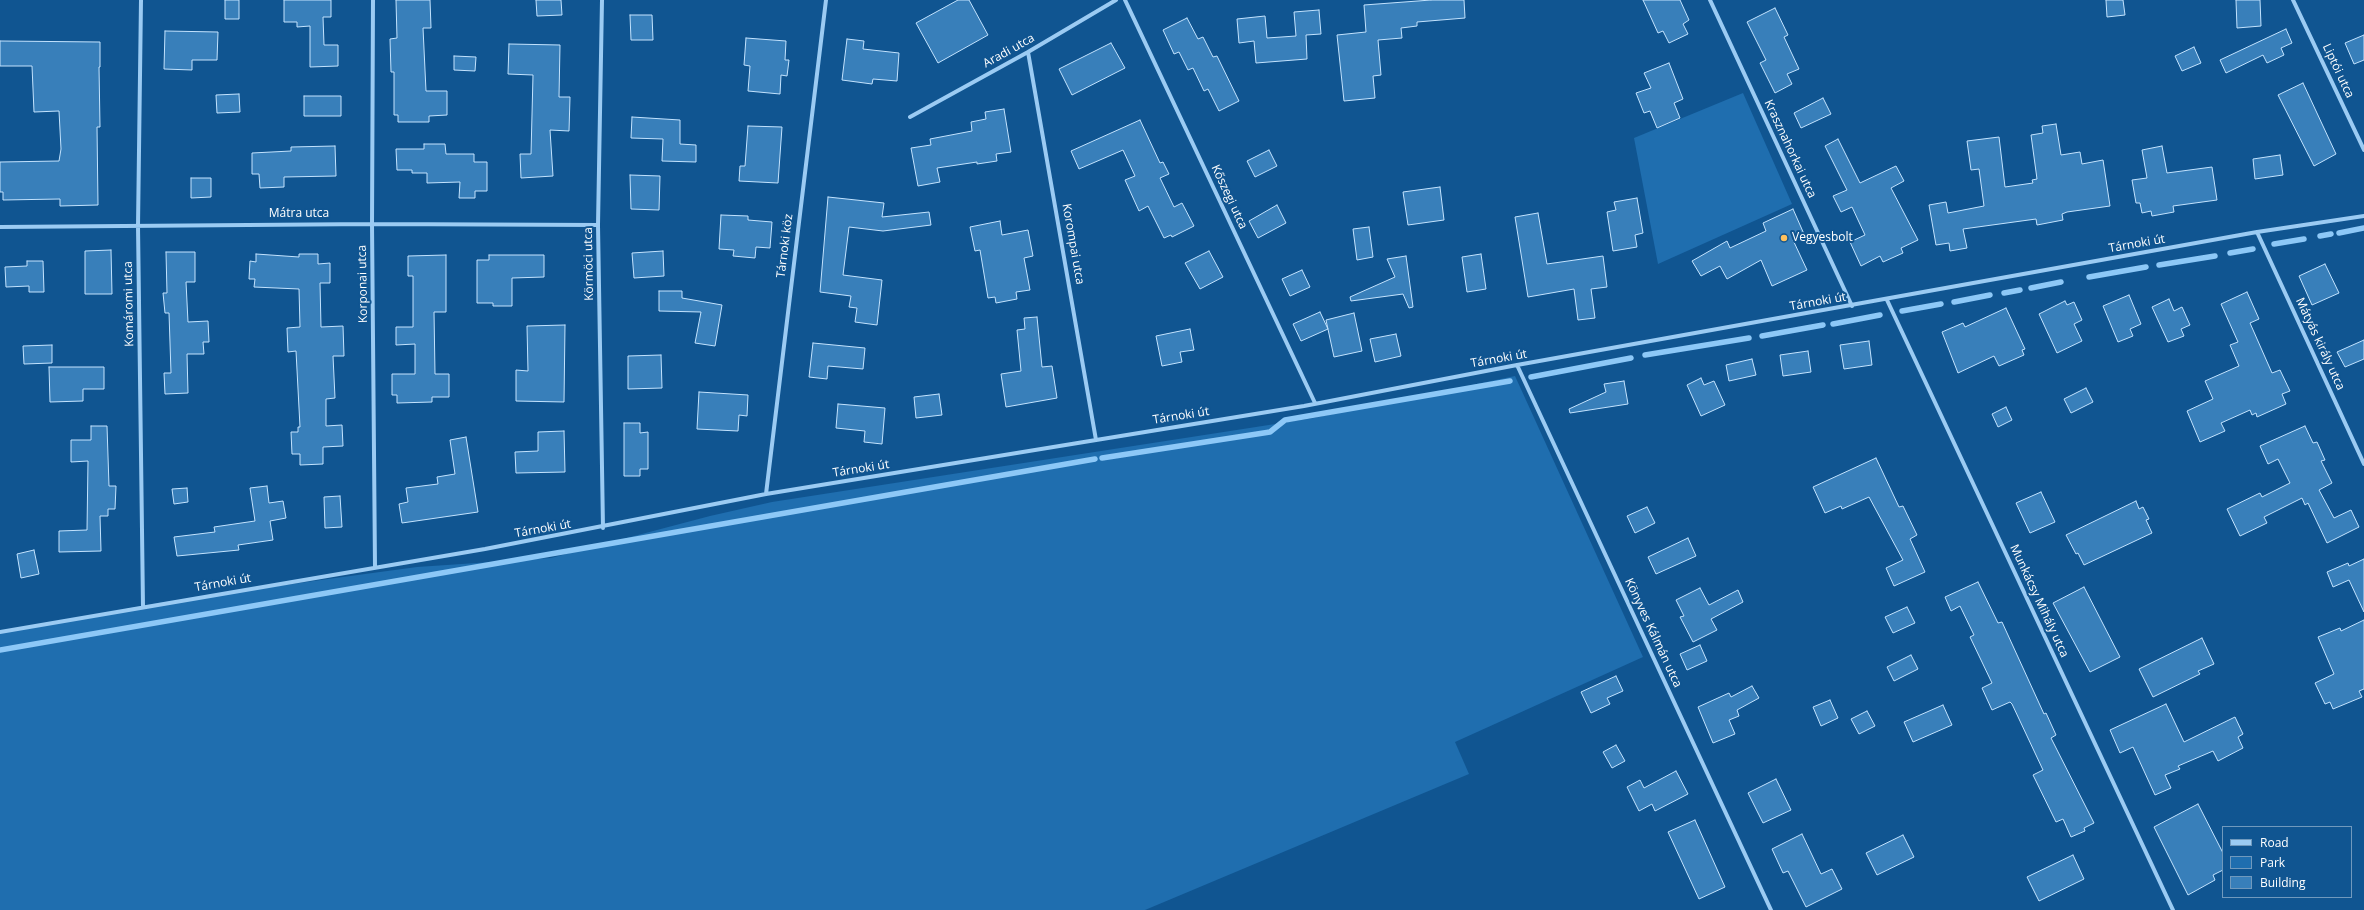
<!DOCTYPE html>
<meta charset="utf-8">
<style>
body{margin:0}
#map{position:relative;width:2364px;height:910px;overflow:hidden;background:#105591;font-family:"Open Sans",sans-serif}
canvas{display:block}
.legend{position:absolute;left:2222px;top:826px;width:130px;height:72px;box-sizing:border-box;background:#105591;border:1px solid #7099bd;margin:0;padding:5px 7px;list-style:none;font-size:12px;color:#fff}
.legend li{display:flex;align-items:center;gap:8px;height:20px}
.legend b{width:20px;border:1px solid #7099bd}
</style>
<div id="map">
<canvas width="2364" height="910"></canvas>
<ul class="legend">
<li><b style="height:5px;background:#9bcbf3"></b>Road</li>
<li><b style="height:11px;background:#1f6eaf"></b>Park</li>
<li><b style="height:11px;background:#387fba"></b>Building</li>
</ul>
</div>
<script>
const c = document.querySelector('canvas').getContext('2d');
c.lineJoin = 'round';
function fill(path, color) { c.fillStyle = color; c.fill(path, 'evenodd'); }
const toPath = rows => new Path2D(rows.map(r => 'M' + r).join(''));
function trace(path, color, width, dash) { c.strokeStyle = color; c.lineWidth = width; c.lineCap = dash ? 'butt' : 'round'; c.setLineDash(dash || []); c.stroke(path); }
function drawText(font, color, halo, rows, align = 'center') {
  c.font = font + ' "Open Sans",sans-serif'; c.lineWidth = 4; c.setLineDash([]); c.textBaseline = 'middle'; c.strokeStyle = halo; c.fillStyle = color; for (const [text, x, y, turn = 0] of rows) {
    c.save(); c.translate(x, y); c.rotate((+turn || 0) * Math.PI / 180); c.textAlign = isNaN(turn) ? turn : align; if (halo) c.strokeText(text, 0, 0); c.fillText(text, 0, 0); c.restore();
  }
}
fill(toPath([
 [1743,93,1792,204,1658,264,1634,138],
 [1515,376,1643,657,1455,742,1469,774,1145,910,0,910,0,632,158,603,328,579,417,567,551,558,710,516,772,502,1314,418]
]), '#1f6eaf');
trace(toPath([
 [2339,233,2364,228],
 [2320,236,2331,234],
 [2274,244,2304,239],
 [2230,253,2253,249],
 [2159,265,2215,256],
 [2089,277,2146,267],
 [2031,288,2061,282],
 [2004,293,2020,290],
 [1954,302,1990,295],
 [1902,311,1941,304],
 [1833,324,1880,315],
 [1762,336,1823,325],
 [1645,355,1749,338],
 [1531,377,1631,358],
 [1102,458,1270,432,1285,420,1510,381],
 [0,650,1095,459]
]), '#8dc8f7', 5.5);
const building = toPath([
 [225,0,239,0,239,19,225,19,225,0],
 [284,0,331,0,331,17,323,17,324,45,338,45,338,66,310,67,310,26,297,27,297,22,284,22,284,0],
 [396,0,430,0,431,28,423,28,426,91,447,91,447,115,429,116,429,122,398,122,398,115,394,115,394,72,391,72,390,39,397,38,396,0],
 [536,0,561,0,562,15,537,16,536,0],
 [958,0,969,0,988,35,938,63,916,23,958,0],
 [1431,0,1464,0,1465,18,1417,22,1417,26,1401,28,1402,38,1378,40,1381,75,1373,76,1375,98,1344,101,1337,35,1366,32,1364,5,1431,0],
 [1643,0,1680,0,1689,20,1683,24,1688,34,1669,43,1663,31,1658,33,1643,0],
 [2106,0,2123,0,2125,15,2107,17,2106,0],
 [2236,0,2260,0,2261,26,2237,28,2236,0],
 [1775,8,1788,35,1784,37,1799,69,1787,74,1792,84,1775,93,1760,63,1766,60,1747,22,1775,8],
 [1319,10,1321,34,1306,35,1307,59,1256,63,1254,41,1239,43,1237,19,1265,16,1267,38,1296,36,1294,12,1319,10],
 [630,15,652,15,653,40,631,40,630,15],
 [1187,18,1198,39,1203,37,1213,57,1217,56,1239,101,1219,111,1208,89,1204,91,1193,68,1188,70,1179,52,1174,54,1163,30,1187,18],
 [2286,29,2292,43,2281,48,2284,55,2267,63,2263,55,2226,73,2220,60,2286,29],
 [165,31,218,32,217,60,192,60,192,70,164,69,165,31],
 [2364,35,2364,60,2354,64,2345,43,2364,35],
 [746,38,786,41,785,60,789,60,787,76,781,75,780,94,748,91,750,66,744,65,746,38],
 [847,39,864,41,863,49,899,53,897,81,873,79,872,84,842,80,847,39],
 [0,41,100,42,100,67,99,67,100,127,97,127,98,205,60,206,60,199,3,200,3,192,0,192,0,162,59,161,61,149,59,111,34,112,32,66,0,66,0,41],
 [1111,43,1125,68,1072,95,1059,69,1111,43],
 [509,44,560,45,559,97,570,97,569,131,550,130,553,176,521,178,520,154,531,154,533,75,508,74,509,44],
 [2194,47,2201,63,2182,71,2175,56,2194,47],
 [454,56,476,57,475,71,454,70,454,56],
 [1669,63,1683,99,1674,103,1680,118,1657,128,1650,111,1644,113,1636,93,1651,88,1644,73,1669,63],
 [2303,83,2336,154,2314,166,2278,95,2303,83],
 [239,94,240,112,217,113,216,95,239,94],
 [304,96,341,96,341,116,304,116,304,96],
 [1823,98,1831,114,1801,128,1794,113,1823,98],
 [1004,109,1011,152,996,154,997,161,977,164,977,162,937,168,940,182,918,186,911,148,931,145,930,139,972,131,971,122,986,119,985,112,1004,109],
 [632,117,680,120,680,144,696,145,696,162,662,161,663,139,631,138,632,117],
 [1140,120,1160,163,1163,162,1169,174,1160,178,1174,207,1182,203,1194,226,1172,237,1171,235,1164,238,1148,206,1139,211,1125,180,1135,176,1123,150,1079,169,1071,151,1140,120],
 [2056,124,2061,155,2080,152,2082,164,2103,160,2110,206,2067,212,2062,214,2063,220,2037,225,2036,219,1963,229,1967,248,1950,251,1949,243,1936,245,1929,205,1946,202,1948,213,1984,206,1979,169,1971,170,1967,141,1999,137,2005,187,2033,183,2032,180,2037,179,2031,135,2043,133,2042,126,2056,124],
 [748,126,782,127,778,183,739,181,740,166,745,166,748,126],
 [1838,139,1860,183,1896,166,1904,181,1891,188,1918,240,1901,248,1903,253,1883,262,1880,256,1861,266,1850,242,1865,235,1852,207,1841,212,1833,196,1847,190,1825,146,1838,139],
 [424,144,445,144,446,154,474,154,474,162,487,162,487,191,475,191,475,198,459,198,460,182,427,183,427,173,412,173,412,170,397,170,396,149,424,149,424,144],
 [335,146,336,176,284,177,284,187,260,188,259,174,252,174,252,153,291,151,291,147,335,146],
 [2162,146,2167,173,2212,167,2217,200,2173,206,2174,212,2152,216,2151,211,2142,213,2140,203,2136,203,2132,180,2147,178,2142,150,2162,146],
 [1269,150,1277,166,1255,177,1247,161,1269,150],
 [2280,155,2283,175,2255,179,2253,159,2280,155],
 [630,175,660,176,659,210,631,209,630,175],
 [191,178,211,178,211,197,191,198,191,178],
 [1440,187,1444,220,1408,225,1403,192,1440,187],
 [828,197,884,203,882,217,929,212,931,225,883,231,849,227,843,275,882,280,877,325,855,322,857,308,849,307,851,296,820,292,828,197],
 [1637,198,1643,233,1635,235,1637,247,1613,251,1607,212,1616,210,1614,202,1637,198],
 [1277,205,1286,223,1258,238,1249,221,1277,205],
 [1793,209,1804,234,1793,240,1807,270,1772,286,1761,260,1727,279,1720,266,1701,276,1692,261,1727,241,1730,248,1766,231,1763,223,1793,209],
 [1538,213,1547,264,1603,256,1607,287,1591,289,1595,318,1578,320,1574,289,1528,297,1515,217,1538,213],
 [721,215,748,216,748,220,772,222,770,248,756,247,755,258,733,256,734,250,719,249,721,215],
 [1000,221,1002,235,1028,230,1033,256,1024,258,1030,290,1016,292,1017,299,996,303,995,297,988,298,980,250,975,251,970,227,1000,221],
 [1369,227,1373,257,1357,260,1353,229,1369,227],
 [111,250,112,294,85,294,85,251,111,250],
 [663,251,664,276,634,278,632,253,663,251],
 [1209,251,1223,277,1200,289,1185,263,1209,251],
 [166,252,195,252,195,282,186,282,188,322,208,321,209,342,203,342,204,354,187,354,188,393,165,394,164,373,171,373,169,313,165,313,163,293,167,293,166,252],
 [256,254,299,257,299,254,318,254,318,264,330,263,330,283,320,283,321,327,343,326,344,356,333,356,335,398,326,399,326,426,342,425,343,446,323,447,323,464,300,465,300,454,292,454,291,432,298,432,298,427,300,427,296,351,288,352,287,328,300,327,299,289,254,287,255,279,249,279,250,261,256,262,256,254],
 [1481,254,1486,289,1467,292,1462,257,1481,254],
 [446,255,446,312,434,312,435,374,449,374,449,397,432,397,432,402,397,403,397,395,392,395,392,374,415,374,415,344,396,345,396,327,413,327,413,276,408,276,408,256,446,255],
 [489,255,544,255,544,277,512,278,512,306,493,306,493,303,477,303,477,260,489,260,489,255],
 [1406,256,1413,307,1409,308,1403,294,1351,301,1350,297,1395,277,1387,259,1406,256],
 [27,261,43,261,44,292,29,292,29,286,6,287,5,267,27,266,27,261],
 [2325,264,2339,293,2312,305,2299,276,2325,264],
 [1302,270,1310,287,1290,296,1282,279,1302,270],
 [659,291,682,291,682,298,722,305,715,346,695,343,701,312,659,311,659,291],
 [2247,292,2259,319,2250,323,2272,373,2280,370,2290,391,2282,394,2286,404,2257,417,2256,413,2252,415,2250,410,2221,423,2225,431,2200,442,2187,411,2213,399,2205,381,2239,366,2230,345,2238,342,2221,304,2247,292],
 [2129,295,2141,324,2130,329,2133,336,2118,342,2103,306,2129,295],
 [2169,299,2174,311,2182,307,2190,325,2181,329,2184,336,2168,342,2152,307,2169,299],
 [2065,301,2067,305,2074,302,2082,320,2074,324,2082,341,2057,353,2039,314,2065,301],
 [2006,308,2025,349,2022,350,2024,355,1999,366,1994,356,1958,373,1942,332,1963,323,1965,327,2006,308],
 [1320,312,1328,329,1301,341,1293,324,1320,312],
 [1354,313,1362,351,1334,357,1326,320,1354,313],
 [1037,317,1042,367,1052,366,1057,398,1006,407,1001,374,1021,371,1017,330,1025,329,1024,318,1037,317],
 [565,325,564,402,516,401,516,370,528,371,527,326,565,325],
 [1190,329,1194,350,1180,352,1182,362,1162,366,1156,336,1190,329],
 [1396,334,1401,356,1375,362,1370,339,1396,334],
 [2364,340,2364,359,2345,367,2337,352,2364,340],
 [1869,341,1872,365,1844,369,1840,345,1869,341],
 [813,343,865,348,863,369,828,366,827,379,809,377,813,343],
 [52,345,52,363,24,364,23,346,52,345],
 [1808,351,1811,372,1783,376,1780,355,1808,351],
 [661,355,662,388,628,389,628,356,661,355],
 [1752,359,1756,375,1729,381,1726,365,1752,359],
 [49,367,104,367,104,389,83,389,83,401,50,402,49,367],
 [1701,378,1704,385,1714,381,1725,405,1701,416,1687,385,1701,378],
 [1624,381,1628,404,1570,413,1569,409,1606,392,1604,384,1624,381],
 [2086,388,2093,402,2071,413,2064,399,2086,388],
 [699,392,748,395,747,416,739,415,738,431,697,429,699,392],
 [939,394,942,415,916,418,914,397,939,394],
 [838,404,885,408,882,444,864,442,865,431,836,428,838,404],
 [2006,407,2012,420,1998,427,1992,414,2006,407],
 [624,423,640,423,640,433,648,432,648,469,640,469,640,476,624,476,624,423],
 [91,426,107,426,109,486,116,486,115,509,108,509,108,516,100,516,101,551,59,552,59,531,87,530,88,461,71,462,71,440,91,440,91,426],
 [2305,426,2313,443,2317,442,2325,460,2321,461,2332,483,2319,490,2334,518,2351,510,2359,527,2327,543,2308,503,2305,505,2302,498,2264,517,2267,523,2240,536,2227,509,2260,493,2262,497,2290,483,2278,459,2268,464,2260,446,2305,426],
 [564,431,565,472,516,473,515,452,538,451,538,432,564,431],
 [466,437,478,512,402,523,399,504,408,502,406,488,438,484,437,477,455,474,450,440,466,437],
 [1876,458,1899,507,1903,506,1917,535,1910,539,1925,572,1894,586,1886,568,1903,560,1869,497,1842,509,1841,506,1825,513,1813,487,1876,458],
 [267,486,269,503,283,501,286,518,270,521,273,540,238,545,239,550,177,556,174,537,215,532,214,527,255,521,250,488,267,486],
 [187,488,188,502,174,504,172,489,187,488],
 [2041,492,2055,522,2030,533,2016,503,2041,492],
 [340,496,342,527,325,528,324,497,340,496],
 [2136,501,2139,509,2143,507,2149,519,2146,520,2152,533,2084,565,2078,553,2076,554,2066,535,2136,501],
 [1647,507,1655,523,1635,533,1627,516,1647,507],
 [1688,538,1696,556,1656,574,1648,557,1688,538],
 [34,550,39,574,21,578,17,554,34,550],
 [2364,559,2364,612,2349,580,2333,587,2327,572,2348,563,2349,566,2364,559],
 [1978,582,1998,623,2002,622,2044,714,2046,713,2056,735,2051,738,2094,823,2084,828,2085,831,2071,837,2063,819,2056,822,2033,775,2043,770,2012,704,2010,702,1992,710,1982,688,1992,683,1970,637,1974,635,1960,606,1951,611,1945,597,1978,582],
 [2084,587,2120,657,2090,672,2053,603,2084,587],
 [1700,588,1709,605,1738,590,1743,602,1711,619,1717,630,1693,642,1680,617,1684,616,1676,600,1700,588],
 [1907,607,1915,623,1893,633,1885,617,1907,607],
 [2364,620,2364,689,2359,691,2362,697,2333,709,2330,702,2325,704,2315,683,2334,674,2318,637,2340,628,2341,631,2364,620],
 [2202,638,2214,664,2198,671,2200,674,2153,697,2139,669,2202,638],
 [1700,645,1707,661,1687,670,1680,654,1700,645],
 [1911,655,1918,669,1894,681,1887,667,1911,655],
 [1616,676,1623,691,1607,698,1610,704,1591,713,1581,692,1616,676],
 [1752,686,1759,698,1737,710,1739,716,1729,720,1735,734,1713,743,1698,707,1729,693,1731,697,1752,686],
 [1830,700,1838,718,1821,726,1813,707,1830,700],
 [2166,704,2184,742,2235,717,2243,734,2238,737,2243,748,2218,761,2213,751,2178,766,2180,769,2165,775,2171,788,2155,795,2133,747,2120,753,2110,730,2166,704],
 [1943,705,1952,725,1913,742,1904,722,1943,705],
 [1867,711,1875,726,1859,734,1851,719,1867,711],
 [1616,745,1625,761,1612,768,1603,752,1616,745],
 [1676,771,1688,794,1655,811,1652,804,1639,811,1627,787,1640,780,1644,788,1676,771],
 [1776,779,1791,810,1763,823,1748,793,1776,779],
 [2198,804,2223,853,2223,870,2213,875,2215,880,2188,895,2154,827,2198,804],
 [1695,820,1725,887,1699,899,1668,832,1695,820],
 [1802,834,1821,874,1832,869,1842,889,1806,907,1788,871,1783,873,1772,849,1802,834],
 [1903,835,1914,857,1877,875,1866,853,1903,835],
 [2073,855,2084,879,2039,901,2027,877,2073,855]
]);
fill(building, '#387fba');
trace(building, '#c3e3fe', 1);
trace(toPath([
 [141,0,138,226,143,607],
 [373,0,372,224,375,567],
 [602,0,598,225,603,528],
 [1125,0,1315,403],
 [1710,0,1852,306],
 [2293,0,2364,150],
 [1028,52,1096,440],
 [910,117,1028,52,1116,0],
 [0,227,372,224,598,225],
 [2257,232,2364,464],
 [1887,300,2173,910],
 [1517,365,1771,910],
 [766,494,826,0],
 [0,632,485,549,766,494,1304,406,1517,365,2257,232,2364,216]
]), '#9bcbf3', 4);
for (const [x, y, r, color] of [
 [1784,238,4,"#ffc15d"]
]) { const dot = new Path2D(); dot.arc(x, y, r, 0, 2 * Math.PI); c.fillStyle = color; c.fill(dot); trace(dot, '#105591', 1.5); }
drawText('12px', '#fff', '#105591', [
 ["Aradi utca",1009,51,-29],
 ["Liptói utca",2338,71,65],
 ["Krasznahorkai utca",1790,149,65],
 ["Kőszegi utca",1229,197,65],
 ["Mátra utca",299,214],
 ["Korompai utca",1073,244,80],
 ["Tárnoki út",2137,244,-10],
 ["Tárnoki köz",785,246,-83],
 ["Körmöci utca",589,264,-91],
 ["Korponai utca",363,284,-91],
 ["Tárnoki út",1818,302,-10],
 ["Komáromi utca",129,304,-91],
 ["Mátyás király utca",2320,344,65],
 ["Tárnoki út",1499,359,-10],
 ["Tárnoki út",1181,416,-9],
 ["Tárnoki út",861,469,-9],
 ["Tárnoki út",543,529,-10],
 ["Tárnoki út",223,583,-10],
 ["Munkácsy Mihály utca",2039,601,65],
 ["Könyves Kálmán utca",1653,633,65]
]);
drawText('12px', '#fff', '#105591', [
 ["Vegyesbolt",1792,238]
], 'left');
</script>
